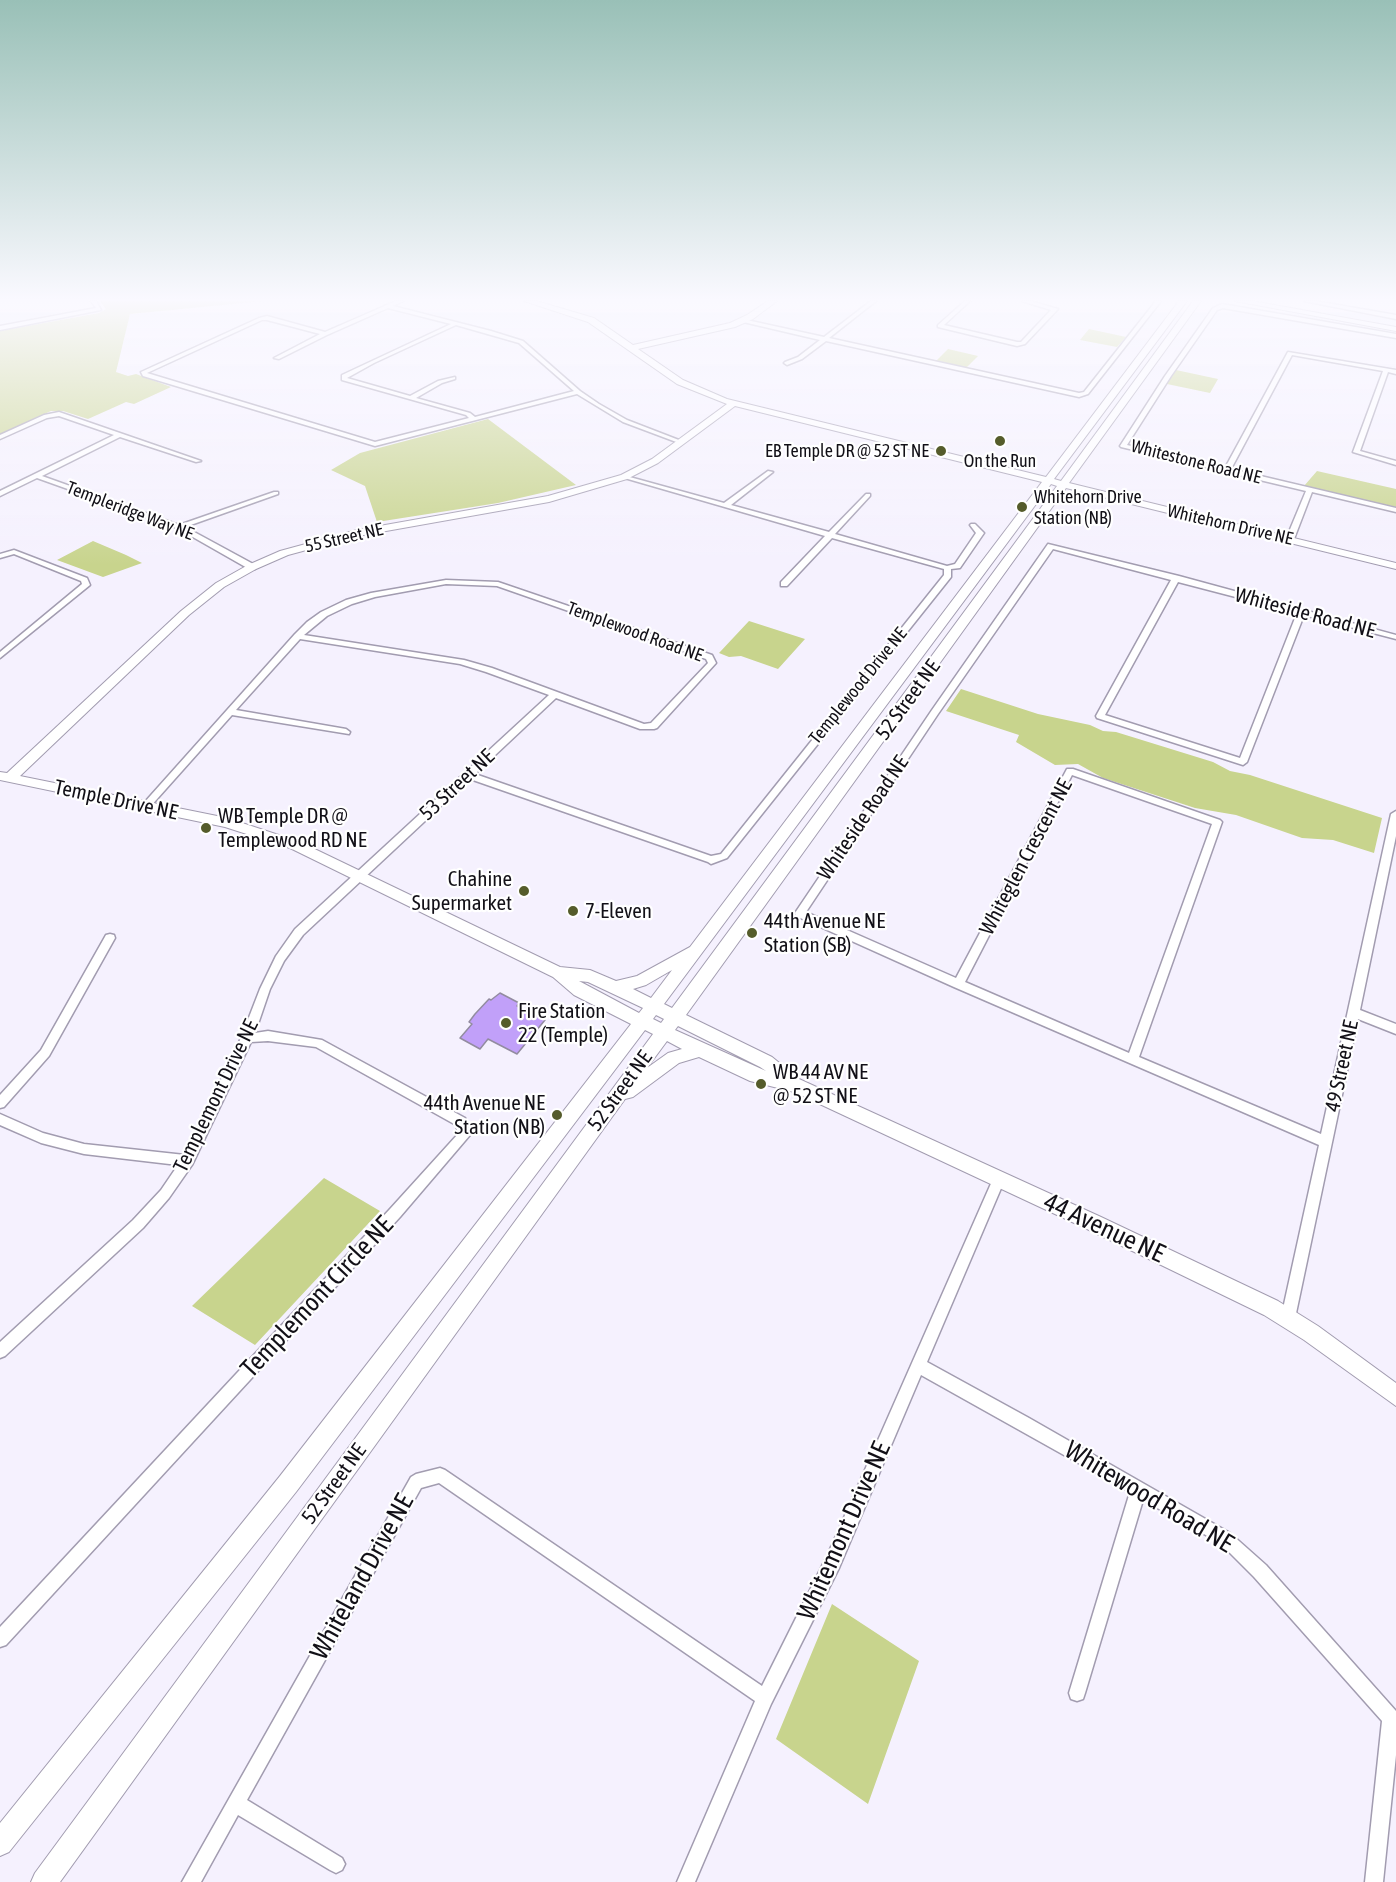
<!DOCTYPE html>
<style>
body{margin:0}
canvas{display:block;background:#f5f1fe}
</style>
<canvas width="1396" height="1882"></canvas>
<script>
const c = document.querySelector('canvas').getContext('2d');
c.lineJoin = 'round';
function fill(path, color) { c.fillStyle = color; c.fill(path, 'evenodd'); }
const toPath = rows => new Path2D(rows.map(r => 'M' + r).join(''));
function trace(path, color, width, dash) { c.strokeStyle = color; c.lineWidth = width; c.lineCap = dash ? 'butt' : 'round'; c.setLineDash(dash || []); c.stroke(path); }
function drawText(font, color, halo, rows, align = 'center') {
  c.font = font + ' "Asap Condensed",sans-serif'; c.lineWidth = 4.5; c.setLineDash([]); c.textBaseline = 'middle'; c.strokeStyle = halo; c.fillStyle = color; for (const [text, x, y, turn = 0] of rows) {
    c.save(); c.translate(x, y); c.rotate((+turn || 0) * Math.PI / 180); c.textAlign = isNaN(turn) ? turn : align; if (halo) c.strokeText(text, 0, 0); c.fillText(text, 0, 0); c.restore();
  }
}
fill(toPath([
 [100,301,263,301,130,314,116,372,128,376,136,374,171,387,134,404,126,402,88,419,63,411,51,411,0,434,0,331,99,313,106,309],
 [1089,329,1126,337,1117,347,1080,340],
 [948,349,978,356,966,368,936,361],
 [1176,370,1218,379,1210,393,1167,384],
 [488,419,576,485,498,503,377,522,365,486,331,470,360,453],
 [1317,471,1396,489,1396,507,1304,486],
 [93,541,126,555,142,563,103,577,57,560],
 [749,621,805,639,778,669,741,656,729,657,719,653],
 [961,689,1038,714,1090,725,1103,731,1116,732,1213,762,1230,771,1250,775,1382,818,1374,853,1333,840,1302,838,1236,815,1195,808,1103,778,1078,764,1055,765,1016,742,1019,735,946,711],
 [324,1178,380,1211,255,1345,192,1306],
 [832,1604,919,1661,868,1804,776,1739]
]), '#c8d48d');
const building = toPath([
 [500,993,519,1003,517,1006,545,1020,517,1054,488,1039,480,1049,460,1038,472,1024,469,1022,475,1014,489,999,491,1000,500,993]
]);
fill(building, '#c1a0f9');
trace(building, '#938ca0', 1.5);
const street = toPath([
 [91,301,96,301,101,310,0,330,0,326,96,308,91,301],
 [396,301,403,301,393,306,491,331,523,341,580,391,599,404,627,420,684,442,679,443,623,422,577,394,375,446,143,376,141,372,259,318,267,316,325,332,396,301],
 [388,308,451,324,342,375,342,380,466,415,469,418,375,442,147,373,262,320,267,320,320,334,274,358,279,359,327,335,388,308],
 [456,325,519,343,574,391,475,417,470,413,416,398,442,383,455,379,455,377,438,381,410,396,347,378,374,363,456,325],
 [871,301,876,301,829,338,1079,393,1084,392,1156,301,1161,301,1088,394,1079,397,826,341,802,359,787,365,784,363,785,362,798,357,820,340,739,321,742,319,824,337,871,301],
 [965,301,970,301,944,325,1017,342,1021,342,1051,310,1022,301,1030,301,1058,309,1025,344,1017,346,938,327,938,325,965,301],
 [1304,301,1315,301,1396,315,1396,319,1304,301],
 [1222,304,1396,334,1396,338,1223,308,1217,310,1171,376,1127,445,1225,468,1288,352,1396,370,1396,374,1388,372,1360,451,1396,461,1396,465,1353,452,1383,371,1292,355,1231,469,1396,508,1396,512,1312,492,1294,539,1290,541,1286,539,1306,491,1121,447,1120,446,1165,376,1213,308,1222,304],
 [59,412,201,461,196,462,120,437,42,476,179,525,274,492,278,492,278,494,185,527,255,565,255,569,249,569,177,528,37,478,0,496,0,491,114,435,59,416,47,418,0,439,0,435,44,415,59,412],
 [768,471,773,472,731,505,829,532,866,494,870,494,870,496,835,534,947,566,955,564,976,533,970,525,971,524,975,524,984,533,960,568,951,569,951,577,727,858,711,864,708,862,470,779,303,935,284,961,270,989,255,1033,268,1031,322,1040,465,1118,470,1135,400,1217,6,1645,0,1647,0,1627,390,1209,458,1134,456,1125,316,1047,268,1041,251,1042,192,1165,169,1198,143,1228,5,1356,0,1358,0,1342,133,1220,161,1190,178,1165,84,1154,41,1143,0,1125,0,1114,43,1133,84,1144,185,1155,241,1038,260,989,276,956,295,929,549,695,486,672,460,664,300,639,236,710,346,729,350,732,349,734,232,715,149,808,143,808,141,806,143,804,295,634,307,622,321,612,346,600,371,593,446,580,498,582,712,655,716,663,657,728,654,729,640,729,556,698,475,774,711,856,721,854,944,575,944,569,832,538,787,586,781,586,781,582,825,536,621,477,626,476,724,503,768,471],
 [446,584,497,586,706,659,708,663,651,723,644,724,492,668,464,660,304,635,327,616,352,604,375,597,446,584],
 [1048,544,1179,576,1396,635,1396,639,1304,615,1247,762,1243,765,1097,718,1096,716,1171,580,1053,549,938,714,806,912,956,978,1067,769,1073,769,1220,820,1222,822,1139,1057,1321,1134,1391,814,1396,811,1396,836,1360,1010,1396,1024,1396,1034,1358,1019,1295,1318,1293,1323,1288,1325,1283,1323,1281,1318,1319,1145,954,987,796,916,795,913,932,710,1048,544],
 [1178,582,1297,613,1240,758,1105,715,1178,582],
 [1072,775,1212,824,1129,1053,965,982,1072,775],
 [14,550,87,578,90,585,0,658,0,652,82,584,81,581,14,554,0,558,0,554,14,550],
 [110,934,114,935,115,938,49,1056,4,1107,0,1108,0,1095,41,1050,106,935,110,934],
 [999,1173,1003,1175,1005,1179,927,1362,1029,1418,1230,1533,1266,1565,1396,1711,1396,1755,1383,1882,1365,1882,1382,1721,1254,1577,1220,1543,1143,1500,1085,1693,1083,1699,1077,1701,1071,1699,1069,1693,1130,1492,921,1375,839,1568,771,1704,695,1882,677,1882,755,1701,439,1483,421,1488,247,1800,342,1858,345,1864,342,1870,336,1873,330,1870,238,1815,201,1882,182,1882,411,1477,416,1474,440,1468,445,1470,762,1686,827,1556,993,1179,995,1175,999,1173]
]);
const secondary = toPath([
 [524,301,536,301,594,318,633,345,730,323,747,315,768,301,777,301,753,319,735,327,638,349,683,380,727,399,1046,477,1179,301,1187,301,1054,479,1061,481,1193,301,1201,301,1069,483,1396,563,1396,569,1066,488,686,1015,772,1057,799,1079,1101,1217,1278,1301,1318,1326,1396,1383,1396,1406,1304,1340,1264,1315,1087,1229,794,1092,750,1081,699,1057,679,1063,633,1097,625,1099,60,1882,31,1882,35,1873,653,1034,645,1030,296,1492,9,1852,0,1856,0,1823,280,1476,631,1024,574,995,553,977,290,848,225,827,0,780,0,772,7,773,181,611,216,583,248,565,280,551,357,530,548,496,621,475,652,459,727,404,677,384,588,322,524,301],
 [735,406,1042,482,690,947,637,976,616,981,590,970,560,967,300,842,227,818,20,776,189,615,224,587,256,569,288,555,358,536,549,502,627,479,658,463,735,406],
 [1051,484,1057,486,672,1008,664,1004,1051,484],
 [672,970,651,998,633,989,646,985,672,970],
 [579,981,588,982,643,1008,639,1013,579,981],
 [656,1015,664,1019,661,1023,653,1019,656,1015],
 [678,1026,760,1067,766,1071,675,1030,678,1026],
 [667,1041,682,1049,668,1053,647,1068,667,1041],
 [1235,301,1252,301,1396,327,1396,331,1235,301]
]);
trace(street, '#a29cb0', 3);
trace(secondary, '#a29cb0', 2);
fill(street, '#fff');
fill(secondary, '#fff');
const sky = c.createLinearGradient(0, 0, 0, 565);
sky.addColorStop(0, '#99c0b7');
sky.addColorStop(0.53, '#faf9ff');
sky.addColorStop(1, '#faf9ff00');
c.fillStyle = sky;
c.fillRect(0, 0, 1396, 565);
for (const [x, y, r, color] of [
 [1000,441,6,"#555c2b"],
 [941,451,6,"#555c2b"],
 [1022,507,6,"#555c2b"],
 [206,828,6,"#555c2b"],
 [524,891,6,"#555c2b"],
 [573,911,6,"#555c2b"],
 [752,933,6,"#555c2b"],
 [506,1023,6,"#555c2b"],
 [761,1084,6,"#555c2b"],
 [557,1115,6,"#555c2b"]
]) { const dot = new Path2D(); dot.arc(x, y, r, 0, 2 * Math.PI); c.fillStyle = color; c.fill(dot); trace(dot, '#fff', 2); }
drawText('18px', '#121017', '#fff', [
 ["EB Temple DR @ 52 ST NE",929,451],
 ["On the Run",1000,461,"center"],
 ["Whitehorn Drive",1034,497,"left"],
 ["Station (NB)",1034,518,"left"]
], 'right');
drawText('18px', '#121017', '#fff', [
 ["Whitestone Road NE",1196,462,14],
 ["Templeridge Way NE",130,511,21],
 ["Whitehorn Drive NE",1230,525,13],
 ["55 Street NE",344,538,-13],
 ["Templewood Road NE",635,632,20],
 ["Templewood Drive NE",858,686,-51]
]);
drawText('21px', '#121017', '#fff', [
 ["Whiteside Road NE",1305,613,15],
 ["52 Street NE",908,700,-54],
 ["53 Street NE",457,785,-43],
 ["Temple Drive NE",116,800,12],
 ["Whiteside Road NE",863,818,-56],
 ["Whiteglen Crescent NE",1026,857,-62],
 ["49 Street NE",1342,1066,-78],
 ["52 Street NE",620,1091,-54],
 ["Templemont Drive NE",216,1096,-64],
 ["52 Street NE",334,1484,-54]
]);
drawText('21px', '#121017', '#fff', [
 ["WB Temple DR @",218,816],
 ["Templewood RD NE",218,840],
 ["Chahine",512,879,"right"],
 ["Supermarket",512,903,"right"],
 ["7-Eleven",585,911],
 ["44th Avenue NE",764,921],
 ["Station (SB)",764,945],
 ["Fire Station",518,1011],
 ["22 (Temple)",518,1035],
 ["WB 44 AV NE",773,1072],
 ["@ 52 ST NE",773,1096],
 ["44th Avenue NE",545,1103,"right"],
 ["Station (NB)",545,1127,"right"]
], 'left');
drawText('26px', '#121017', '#fff', [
 ["44 Avenue NE",1104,1228,25],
 ["Templemont Circle NE",317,1297,-47],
 ["Whitewood Road NE",1149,1497,31],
 ["Whitemont Drive NE",844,1531,-66],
 ["Whiteland Drive NE",362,1577,-61]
]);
</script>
